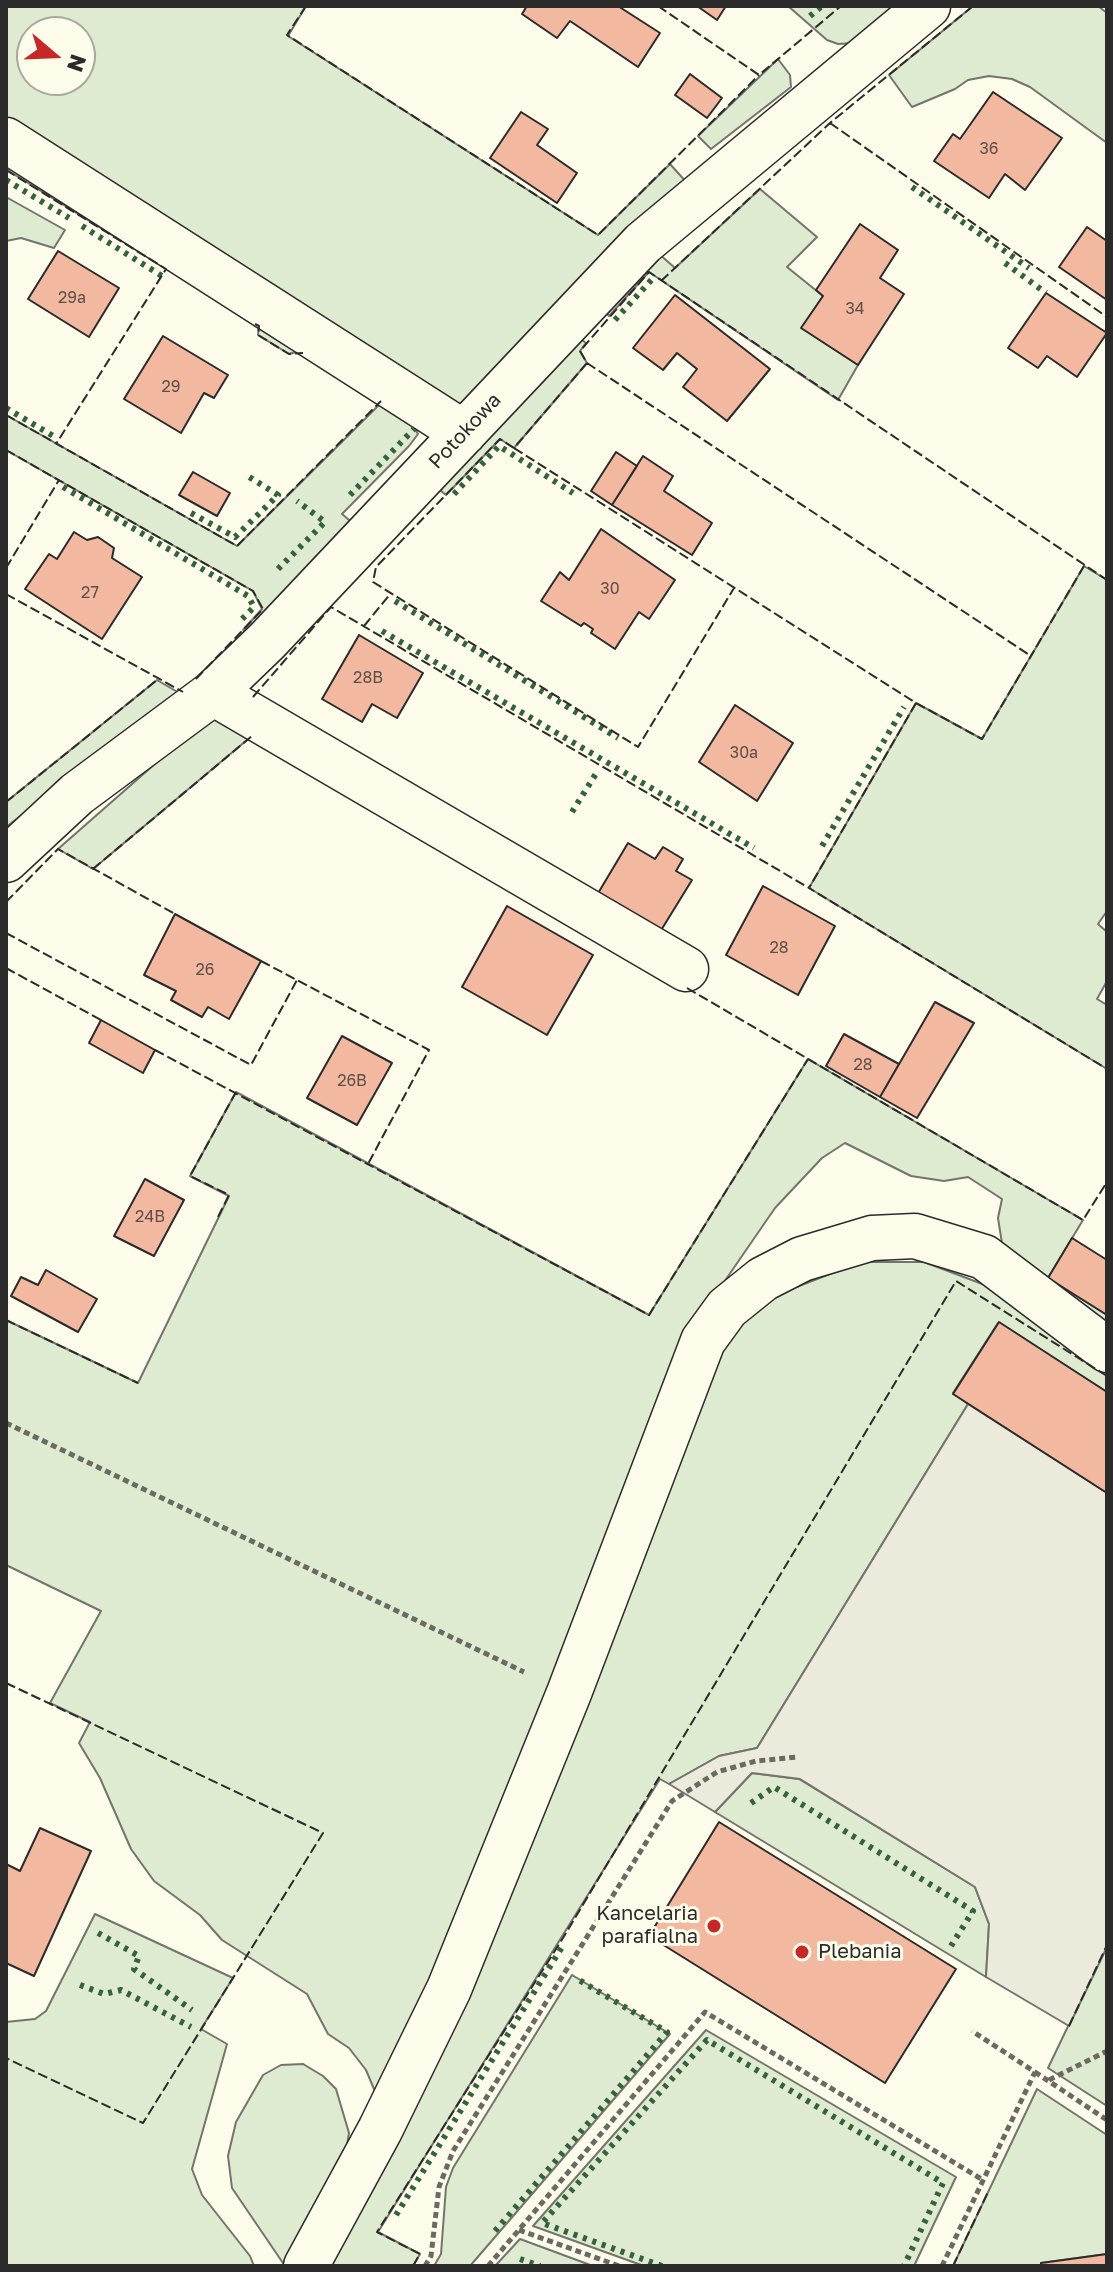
<!DOCTYPE html>
<style>
body{margin:0}
#map{position:relative;width:1113px;height:2272px;overflow:hidden;background:#fdfbea;font-family:"Golos Text",sans-serif}
canvas{display:block}
.frame{position:absolute;inset:0;border:8px solid #2b2b2b;pointer-events:none}
.north{position:absolute;left:16px;top:16px;width:80px;height:80px;box-sizing:border-box;background:#fdfbea;border:2px solid #a9a89e;border-radius:50%;rotate:109deg;font-size:22px;font-weight:700;line-height:32px;text-align:center;color:#2b2b2b}
.north::after{content:'';display:block;margin:auto;width:28px;height:36px;background:#c62828;clip-path:polygon(50% 0,100% 100%,50% 72%,0 100%)}
</style>
<div id="map">
<canvas width="1113" height="2272"></canvas>
<div class="frame"></div>
<div class="north">N</div>
</div>
<script>
const c = document.querySelector('canvas').getContext('2d');
c.lineJoin = 'round';
function fill(path, color) { c.fillStyle = color; c.fill(path, 'evenodd'); }
const toPath = rows => new Path2D(rows.map(r => 'M' + r).join(''));
function trace(path, color, width, dash) { c.strokeStyle = color; c.lineWidth = width; c.lineCap = dash ? 'butt' : 'round'; c.setLineDash(dash || []); c.stroke(path); }
function drawText(font, color, halo, rows, align = 'center') {
  c.font = font + ' "Golos Text",sans-serif'; c.lineWidth = 6; c.setLineDash([]); c.textBaseline = 'middle'; c.strokeStyle = halo; c.fillStyle = color; for (const [text, x, y, turn = 0] of rows) {
    c.save(); c.translate(x, y); c.rotate((+turn || 0) * Math.PI / 180); c.textAlign = isNaN(turn) ? turn : align; if (halo) c.strokeText(text, 0, 0); c.fillText(text, 0, 0); c.restore();
  }
}
const green = toPath([
 [6,6,306,6,288,36,598,235,670,164,688,184,458,413,6,125,6,6],
 [32,32,80,32,80,80,32,80,32,32],
 [788,6,905,6,854,43,838,44,827,40,788,6],
 [973,6,1098,6,1107,13,1107,143,1030,87,1012,79,989,76,968,80,955,89,912,107,889,75,973,6],
 [778,59,790,75,791,87,711,149,698,136,778,59],
 [14,158,411,421,418,434,409,446,342,514,355,525,251,633,243,630,262,609,253,591,6,450,6,415,237,546,382,402,300,351,289,354,258,335,259,326,7,170,14,158],
 [760,189,817,237,787,267,823,296,802,328,858,365,838,400,649,272,609,316,603,309,658,253,675,268,760,189],
 [6,197,65,230,54,248,21,238,6,241,6,197],
 [578,337,586,343,580,351,587,363,514,448,500,439,446,495,440,490,578,337],
 [1084,566,1107,580,1107,911,1098,924,1107,932,1107,981,1097,999,1107,1005,1107,1069,809,888,916,703,982,739,1084,566],
 [157,680,181,694,6,827,6,802,157,680],
 [213,713,253,735,93,869,58,849,213,713],
 [808,1059,1083,1220,1048,1278,1107,1315,1107,1336,1004,1256,998,1218,1002,1199,968,1177,944,1181,911,1176,845,1143,822,1158,775,1208,689,1333,634,1488,379,2101,366,2070,349,2048,328,2034,307,1994,222,1940,200,1915,154,1881,131,1849,100,1778,79,1743,90,1722,50,1703,101,1611,6,1565,6,1320,138,1383,229,1196,190,1176,236,1092,649,1315,808,1059],
 [861,1262,924,1262,985,1285,1107,1366,1107,1392,998,1323,953,1393,968,1404,757,1748,719,1756,669,1784,660,1779,378,2232,420,2254,413,2266,326,2266,721,1338,781,1293,861,1262],
 [752,1773,799,1779,975,1887,989,1924,986,1977,715,1812,752,1773],
 [95,1914,233,1978,201,2029,227,2044,192,2169,202,2195,250,2256,254,2266,6,2266,6,2022,35,2019,46,2011,95,1914],
 [1107,1945,1107,2106,1048,2068,1107,1945],
 [572,1975,670,2034,470,2266,434,2266,441,2254,446,2187,453,2168,572,1975],
 [706,2030,956,2177,914,2266,644,2266,533,2226,706,2030],
 [303,2064,323,2076,336,2089,349,2133,344,2163,285,2266,232,2188,228,2156,236,2122,263,2075,281,2065,303,2064],
 [1037,2089,1107,2135,1107,2254,1041,2263,1041,2266,953,2266,1037,2089],
 [520,2239,593,2266,495,2266,520,2239]
]);
fill(green, '#deebd1');
trace(green, '#74746e', 2);
const parking = toPath([
 [968,1404,1107,1493,1107,1947,1069,2026,986,1977,989,1924,975,1887,800,1779,752,1773,715,1812,669,1784,719,1756,757,1748,968,1404]
]);
fill(parking, '#eceadb');
trace(parking, '#74746e', 2);
const building = toPath([
 [527,6,618,6,660,33,638,67,570,21,557,38,522,14,527,6],
 [697,6,726,6,717,20,697,6],
 [690,74,722,98,707,118,675,95,690,74],
 [993,92,1062,138,1025,190,1005,174,989,198,934,161,953,134,960,139,993,92],
 [521,112,548,129,537,145,577,173,557,203,490,158,521,112],
 [860,224,898,250,880,278,904,294,858,365,801,328,823,296,816,290,860,224],
 [1087,227,1107,241,1107,300,1059,267,1087,227],
 [58,251,119,288,89,337,28,299,58,251],
 [1046,293,1107,333,1077,377,1047,356,1038,368,1008,348,1046,293],
 [675,295,770,369,727,421,683,387,697,369,677,353,663,370,633,348,675,295],
 [163,336,228,375,214,398,204,393,181,433,124,399,163,336],
 [616,452,637,466,612,505,591,491,616,452],
 [643,456,673,476,664,491,712,523,692,555,612,505,643,456],
 [193,472,230,493,217,516,179,495,193,472],
 [601,529,675,580,649,619,639,612,615,649,591,633,593,629,584,623,581,626,541,601,560,572,569,580,601,529],
 [74,532,87,540,98,537,114,548,112,558,142,577,102,639,25,589,49,554,57,559,74,532],
 [359,635,423,673,397,718,372,704,362,722,322,699,359,635],
 [735,705,793,743,757,801,699,762,735,705],
 [628,843,655,859,663,847,683,859,676,871,692,880,660,932,597,895,628,843],
 [763,886,835,926,798,995,726,955,763,886],
 [507,906,593,955,547,1035,462,987,507,906],
 [175,914,261,961,229,1019,208,1007,202,1017,171,1000,176,991,144,975,175,914],
 [935,1002,974,1023,917,1118,880,1097,935,1002],
 [101,1020,155,1050,143,1073,89,1043,101,1020],
 [844,1034,899,1064,880,1097,826,1066,844,1034],
 [342,1036,392,1063,357,1125,307,1098,342,1036],
 [145,1179,184,1200,154,1256,114,1236,145,1179],
 [1072,1238,1107,1260,1107,1315,1048,1278,1072,1238],
 [46,1270,97,1299,78,1332,11,1296,21,1277,38,1285,46,1270],
 [999,1322,1107,1392,1107,1493,953,1394,999,1322],
 [719,1822,956,1969,885,2083,649,1936,719,1822],
 [40,1828,91,1851,34,1976,6,1963,6,1864,20,1871,40,1828],
 [1107,2254,1107,2266,1041,2266,1041,2263,1107,2254]
]);
fill(building, '#f2b8a0');
trace(building, '#2b2b2b', 2);
const minor = toPath([
 [6,140,464,433],
 [213,693,686,969],
 [6,860,77,794,213,693,267,641,643,243,928,6],
 [306,2266,380,2130,449,1989,569,1693,703,1341,727,1308,763,1279,802,1259,872,1238,915,1236,984,1257,1107,1350]
]);
trace(minor, '#2b2b2b', 47);
trace(toPath([
 [6,1423,524,1672],
 [1035,2072,1107,2120],
 [1049,2080,1107,2051],
 [519,2230,619,2266],
 [425,2266,431,2256,439,2187,453,2151,672,1801,717,1772,756,1761,798,1757],
 [488,2266,705,2012,983,2180],
 [942,2266,1035,2072,972,2031]
]), '#6a6964', 5, [6, 4]);
trace(minor, '#fdfbea', 44);
trace(toPath([
 [810,16,822,6],
 [6,180,69,218],
 [912,187,1029,268],
 [82,226,162,276],
 [1005,263,1046,293],
 [615,320,655,276],
 [6,408,55,437],
 [63,487,248,596,254,607,240,621],
 [454,494,499,446,573,493],
 [350,495,414,429],
 [191,513,235,537,278,495,246,475],
 [278,569,325,522,297,501],
 [395,601,618,738],
 [382,631,754,848],
 [572,812,597,772],
 [822,846,904,707],
 [751,1803,774,1787,973,1911,951,1946],
 [98,1933,139,1956,134,1969,192,2010],
 [80,1985,104,1994,121,1990,191,2027],
 [396,2215,562,1947],
 [495,2231,667,2032,579,1980],
 [520,2259,540,2266],
 [662,2266,542,2223,707,2040,943,2183,904,2266]
]), '#34623c', 6, [4, 6]);
trace(toPath([
 [306,6,287,35,598,235,759,75],
 [658,6,759,75,841,6],
 [830,123,1107,317],
 [6,170,166,269,56,444],
 [661,281,830,123,973,6],
 [255,324,259,326,258,335,289,354,303,353],
 [587,363,1031,656],
 [6,415,237,546,381,401],
 [514,448,500,439,376,567,373,582,638,747,734,588],
 [6,450,253,591,263,609,194,681],
 [1084,566,982,739,916,703,514,448,587,363,580,351,649,272,1107,580],
 [6,568,59,480],
 [6,594,183,692],
 [364,626,391,593],
 [253,697,331,607,809,888],
 [916,703,809,888,1107,1069],
 [6,802,157,680],
 [93,869,252,736],
 [6,902,58,849,175,914],
 [6,933,251,1065,297,980],
 [261,961,429,1050,368,1164],
 [6,968,101,1020],
 [687,988,1083,1220,1107,1182],
 [155,1050,649,1315,808,1059],
 [218,1217,229,1195,190,1176,236,1092],
 [6,1320,138,1383],
 [6,1683,323,1833,143,2123,6,2058],
 [1069,2026,1107,1945],
 [413,2266,420,2254,377,2232,563,1938,956,1281,1107,1376],
 [953,2266,988,2192]
]), '#2b2b2b', 2, [10, 4]);
for (const [x, y, r, color] of [
 [714,1926,8,"#c62828"],
 [802,1952,8,"#c62828"]
]) { const dot = new Path2D(); dot.arc(x, y, r, 0, 2 * Math.PI); c.fillStyle = color; c.fill(dot); trace(dot, '#fdfbea', 3); }
drawText('16px', '#5d4e48', null, [
 ["36",989,149],
 ["29a",72,298],
 ["34",855,309],
 ["29",171,387],
 ["30",610,589],
 ["27",90,593],
 ["28B",368,678],
 ["30a",744,753],
 ["28",779,948],
 ["26",205,970],
 ["28",863,1065],
 ["26B",352,1081],
 ["24B",150,1217]
]);
drawText('20px', '#2b2b2b', '#fdfbea', [
 ["Potokowa",465,431,-47]
]);
drawText('20px', '#2b2b2b', '#fdfbea', [
 ["Kancelaria",698,1914],
 ["parafialna",698,1937],
 ["Plebania",818,1952,"left"]
], 'right');
</script>
